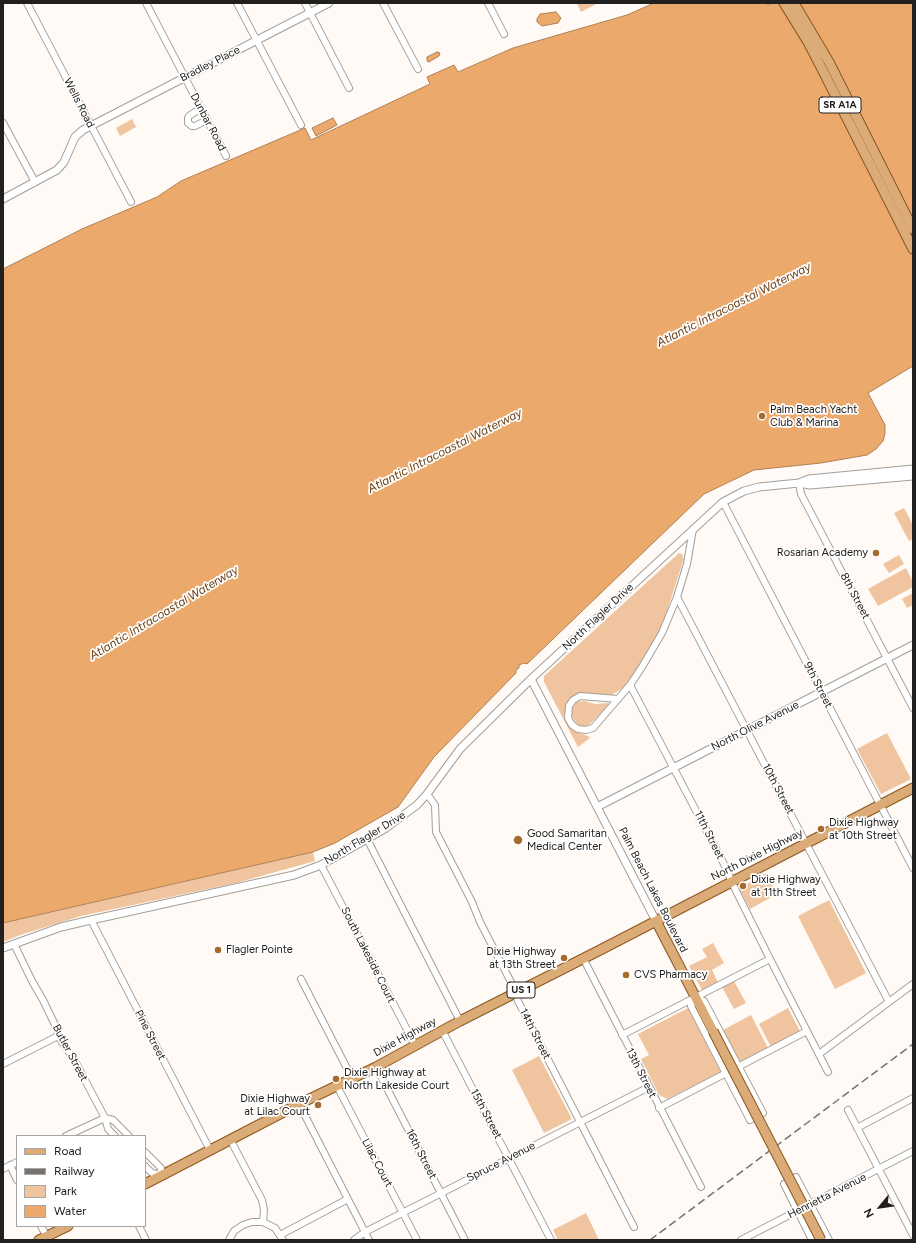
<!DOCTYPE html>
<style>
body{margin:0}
#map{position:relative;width:916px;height:1243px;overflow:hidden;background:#fffaf5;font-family:Figtree,sans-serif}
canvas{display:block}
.frame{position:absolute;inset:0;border:4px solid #22201e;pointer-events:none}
.legend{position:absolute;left:16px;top:1135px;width:130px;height:92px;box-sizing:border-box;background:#fff;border:1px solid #a7a6a5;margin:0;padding:5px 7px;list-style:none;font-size:12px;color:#22201e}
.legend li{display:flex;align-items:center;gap:8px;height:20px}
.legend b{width:20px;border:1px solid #a7a6a5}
.north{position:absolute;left:860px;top:1187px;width:40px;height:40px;-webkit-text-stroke:3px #fff;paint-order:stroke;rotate:241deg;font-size:11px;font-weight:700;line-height:16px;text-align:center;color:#22201e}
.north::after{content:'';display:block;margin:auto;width:14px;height:18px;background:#22201e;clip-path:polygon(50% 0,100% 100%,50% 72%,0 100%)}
</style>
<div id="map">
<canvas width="916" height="1243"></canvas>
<div class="frame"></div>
<ul class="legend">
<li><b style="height:5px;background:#dbac78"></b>Road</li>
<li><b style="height:5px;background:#75726f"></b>Railway</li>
<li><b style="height:11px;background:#f0c49e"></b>Park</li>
<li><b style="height:11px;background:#eba96c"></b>Water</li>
</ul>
<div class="north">N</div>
</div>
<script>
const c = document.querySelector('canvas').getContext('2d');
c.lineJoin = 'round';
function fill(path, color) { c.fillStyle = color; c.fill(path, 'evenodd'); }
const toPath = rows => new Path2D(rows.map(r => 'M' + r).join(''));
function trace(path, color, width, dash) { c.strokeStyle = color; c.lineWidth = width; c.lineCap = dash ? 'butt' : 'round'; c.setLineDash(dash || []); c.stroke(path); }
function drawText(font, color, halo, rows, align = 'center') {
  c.font = font + ' Figtree,sans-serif'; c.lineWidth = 3.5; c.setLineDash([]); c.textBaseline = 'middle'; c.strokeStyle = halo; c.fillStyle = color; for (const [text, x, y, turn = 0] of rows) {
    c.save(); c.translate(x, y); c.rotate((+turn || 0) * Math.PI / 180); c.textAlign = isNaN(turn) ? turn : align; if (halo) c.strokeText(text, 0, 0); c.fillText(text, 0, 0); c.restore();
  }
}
fill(toPath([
 [579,3,598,3,581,12,577,4],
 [132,119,136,127,120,136,116,128],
 [904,508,913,525,913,539,909,541,894,513],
 [679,553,682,554,683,558,684,558,663,624,644,659,626,686,612,695,580,694,569,700,564,716,569,726,576,732,588,736,590,738,578,747,544,682,544,676],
 [899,555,904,564,889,573,883,564],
 [906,568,913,582,913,587,878,606,868,589],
 [913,593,913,605,907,608,902,599],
 [584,701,595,704,607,703,610,704,589,725,581,727,576,723,571,715,572,708,577,702],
 [887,733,911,779,881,794,857,749],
 [313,852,315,861,236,883,81,916,23,934,3,942,3,923,17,919,18,920],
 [767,873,777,894,750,909,739,888],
 [829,900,866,973,835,989,798,916],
 [713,943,724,963,712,970,718,982,702,990,689,966,707,957,702,949],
 [734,981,746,1003,734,1009,722,987],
 [688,1008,721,1072,667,1099,659,1095,641,1059,649,1055,638,1034],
 [788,1008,800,1031,771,1047,759,1024],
 [751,1015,768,1048,740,1063,723,1030],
 [539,1056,572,1119,544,1133,512,1070],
 [586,1213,599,1240,558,1240,553,1230]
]), '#f0c49e');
const water = toPath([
 [654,3,765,3,769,5,772,3,913,3,913,366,868,393,885,425,885,434,883,441,876,449,867,455,821,463,754,470,704,494,527,664,524,663,519,665,519,668,516,670,516,673,434,757,398,807,335,843,313,852,3,923,3,269,82,229,157,197,181,181,305,128,311,140,430,84,427,77,454,65,458,72,513,48,627,15,654,3],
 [556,12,561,18,558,23,542,26,537,22,537,19,540,14,556,12],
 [437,52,440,53,439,56,429,62,427,61,427,57,437,52],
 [333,118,337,125,316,136,312,128,333,118]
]);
fill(water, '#eba96c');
trace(water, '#af8055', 1);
const minor = toPath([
 [27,3,131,202],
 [146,3,226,156],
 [237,3,301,125],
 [305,3,349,88],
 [383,3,418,69],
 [488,3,504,34],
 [201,108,189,116,188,118,188,123,192,126,195,126,207,120],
 [3,123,35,182],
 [799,483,801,494,913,708],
 [723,502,913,868],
 [677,597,889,1002],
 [630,685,724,864,736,891,770,959,828,1072],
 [618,699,580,696,573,700,569,706,568,718,572,725,578,729,586,730,593,728,630,685,642,667,662,633,677,597,687,564,693,529],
 [427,794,435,805,436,832,472,902,480,922,513,986,518,1001,634,1227],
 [367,839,460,1021],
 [321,865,415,1045],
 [91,920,210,1150],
 [14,944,32,981,43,1000,57,1029,58,1036,75,1061,105,1118,108,1129,115,1136],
 [583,958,701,1187],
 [301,979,352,1078],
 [695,997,704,1001,763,1113,750,1120,691,1006,695,997],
 [442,1030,551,1240],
 [622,1035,770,959],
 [819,1054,913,984],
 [3,1064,58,1036],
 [376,1067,465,1240],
 [337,1086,417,1240],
 [299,1104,369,1240],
 [659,1108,807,1031],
 [848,1110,913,1235],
 [105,1118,113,1120,129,1136],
 [857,1128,913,1098],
 [66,1136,105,1118],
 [230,1139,262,1200,264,1210,263,1222],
 [145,1152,161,1168,161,1175,152,1173,145,1166],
 [10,1165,17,1180],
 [3,1169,17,1162],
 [41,1226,48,1239],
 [139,1226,146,1240],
 [280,1235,348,1199],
 [229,1240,234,1231,243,1225,252,1222,263,1222,275,1228,283,1240],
 [354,1240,365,1232,649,1087],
 [741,1240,913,1151],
 [812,1240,784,1184,796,1177,829,1240]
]);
const tertiary = toPath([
 [3,199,57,170,64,162,75,137,83,130,329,3],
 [799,483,810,485,913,476],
 [531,679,656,921],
 [597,807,913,645],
 [3,948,61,927,91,920,294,875,321,865,386,828,417,805,427,794,460,749,531,679,723,502,744,491,759,487,799,483,809,479,913,469]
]);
const primary = toPath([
 [784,3,808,42,824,73,913,249],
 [794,3,829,62,913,229],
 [656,921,713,1031],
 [145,1184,299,1104,376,1067,460,1021,604,948,913,788],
 [39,1240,68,1226]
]);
trace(minor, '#a49e99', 8);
trace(tertiary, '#a49e99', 9);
trace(primary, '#8b571e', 11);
trace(minor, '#fff', 6);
trace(tertiary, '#fff', 7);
trace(primary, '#dbac78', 9);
trace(toPath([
 [650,1240,913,1044]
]), '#75726f', 1.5, [8, 4]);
const primaryBridge = toPath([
 [713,1031,821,1240]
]);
trace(primaryBridge, '#8b571e', 11, []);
trace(primaryBridge, '#dbac78', 9);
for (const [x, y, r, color] of [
 [762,416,4,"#a76a2e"],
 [876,553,4,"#a76a2e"],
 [821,829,4,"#a76a2e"],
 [518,840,5,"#a76a2e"],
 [743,886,4,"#a76a2e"],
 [218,950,4,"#a76a2e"],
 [564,958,4,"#a76a2e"],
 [626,975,4,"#a76a2e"],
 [336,1079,4,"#a76a2e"],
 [318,1105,4,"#a76a2e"]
]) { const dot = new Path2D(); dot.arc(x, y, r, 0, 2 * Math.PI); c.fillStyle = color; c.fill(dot); trace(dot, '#fff', 1.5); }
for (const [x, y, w] of [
 [840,105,42],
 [521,990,28]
]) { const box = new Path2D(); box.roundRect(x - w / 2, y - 8, w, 16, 3); c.fillStyle = '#fff'; c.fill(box); trace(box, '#22201e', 1); }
drawText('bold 10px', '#22201e', null, [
 ["SR A1A",840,105],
 ["US 1",521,990]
]);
drawText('11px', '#22201e', '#fff', [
 ["Bradley Place",210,64,-27],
 ["Wells Road",79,103,63],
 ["Dunbar Road",208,122,62],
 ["8th Street",855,596,62],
 ["North Flagler Drive",598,617,-43],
 ["9th Street",818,685,63],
 ["North Olive Avenue",755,726,-27],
 ["10th Street",778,789,62],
 ["11th Street",709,835,63],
 ["North Flagler Drive",365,838,-31],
 ["North Dixie Highway",757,855,-27],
 ["Palm Beach Lakes Boulevard",653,890,63],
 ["South Lakeside Court",368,955,63],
 ["14th Street",535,1034,63],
 ["Pine Street",150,1035,63],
 ["Dixie Highway",405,1037,-29],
 ["Butler Street",70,1053,62],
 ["13th Street",641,1073,63],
 ["15th Street",486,1114,62],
 ["16th Street",421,1154,63],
 ["Spruce Avenue",501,1162,-27],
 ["Lilac Court",377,1163,62],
 ["Henrietta Avenue",827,1196,-27]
]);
drawText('11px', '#22201e', '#fff', [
 ["Palm Beach Yacht",770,410],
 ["Club & Marina",770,423],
 ["Rosarian Academy",868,553,"right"],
 ["Dixie Highway",829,823],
 ["at 10th Street",829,836],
 ["Good Samaritan",527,834],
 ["Medical Center",527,847],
 ["Dixie Highway",751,880],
 ["at 11th Street",751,893],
 ["Flagler Pointe",226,950],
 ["Dixie Highway",556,952,"right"],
 ["at 13th Street",556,965,"right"],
 ["CVS Pharmacy",634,975],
 ["Dixie Highway at",344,1073],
 ["North Lakeside Court",344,1086],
 ["Dixie Highway",310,1099,"right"],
 ["at Lilac Court",310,1112,"right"]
], 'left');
drawText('italic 12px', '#6b3f11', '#fff', [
 ["Atlantic Intracoastal Waterway",734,305,-27],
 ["Atlantic Intracoastal Waterway",445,451,-27],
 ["Atlantic Intracoastal Waterway",164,613,-31]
]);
</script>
